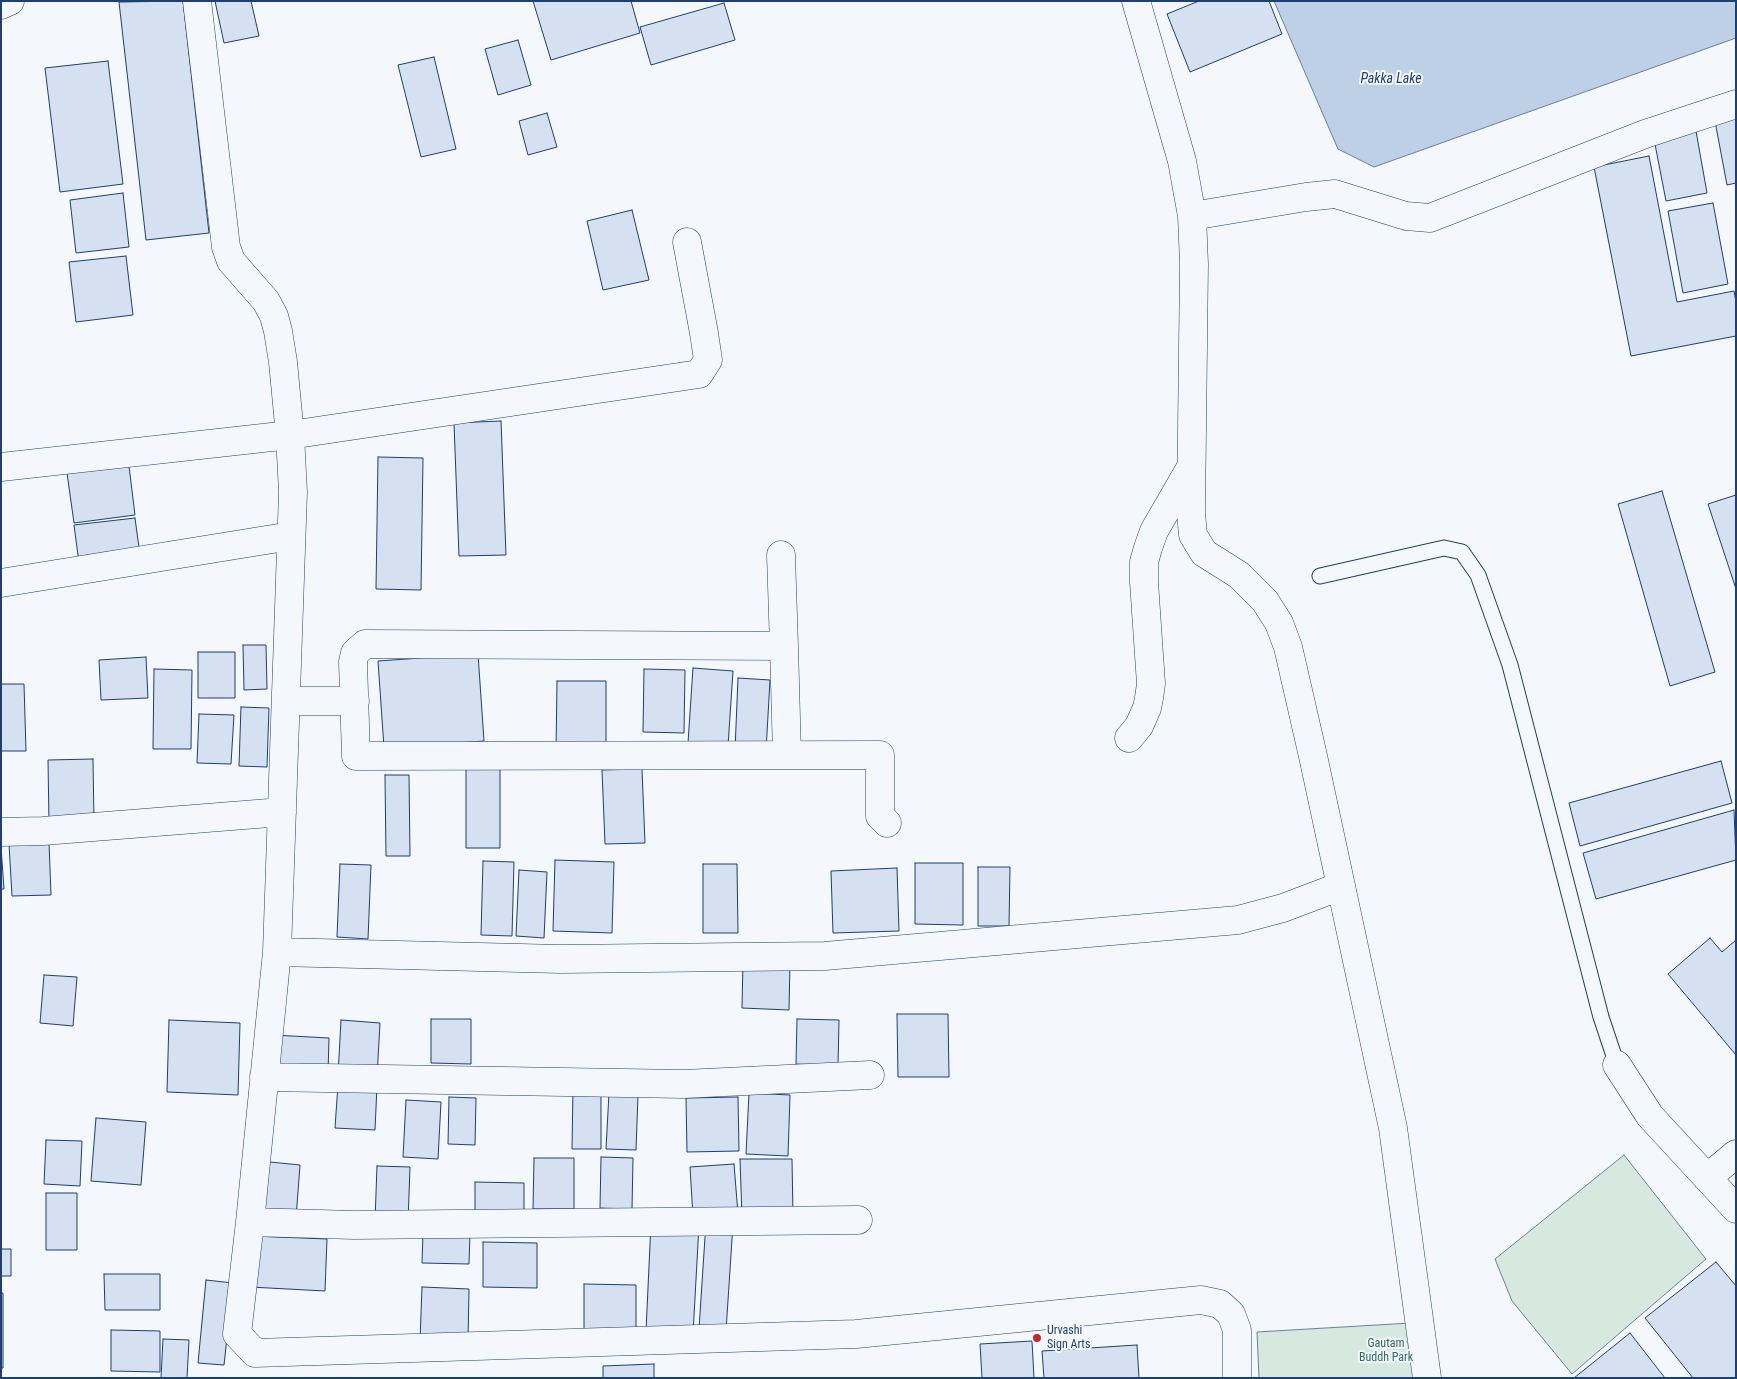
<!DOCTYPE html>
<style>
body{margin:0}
#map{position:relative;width:1737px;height:1379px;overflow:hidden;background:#f4f7fb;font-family:"Roboto Condensed",sans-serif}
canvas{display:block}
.frame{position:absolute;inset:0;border:2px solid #1d3f73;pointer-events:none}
</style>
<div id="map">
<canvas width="1737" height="1379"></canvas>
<div class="frame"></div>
</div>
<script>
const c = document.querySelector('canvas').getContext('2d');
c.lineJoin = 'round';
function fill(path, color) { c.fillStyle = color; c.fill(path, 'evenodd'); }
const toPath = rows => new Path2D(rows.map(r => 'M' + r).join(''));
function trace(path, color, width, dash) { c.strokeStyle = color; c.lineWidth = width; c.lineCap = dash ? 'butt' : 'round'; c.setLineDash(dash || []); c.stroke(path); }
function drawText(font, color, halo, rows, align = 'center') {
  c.font = font + ' "Roboto Condensed",sans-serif'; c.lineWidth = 4; c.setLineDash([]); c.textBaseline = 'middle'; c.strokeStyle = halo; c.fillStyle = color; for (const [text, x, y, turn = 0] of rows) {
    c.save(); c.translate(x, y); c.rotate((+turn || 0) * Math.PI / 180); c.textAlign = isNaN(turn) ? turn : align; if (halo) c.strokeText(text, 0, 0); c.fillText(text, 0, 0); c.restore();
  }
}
const green = toPath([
 [1624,1155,1706,1259,1572,1374,1512,1301,1495,1259,1624,1155],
 [1411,1323,1415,1378,1259,1378,1257,1332,1411,1323]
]);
fill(green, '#d7e8df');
trace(green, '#687fa3', 1);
const water = toPath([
 [1274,1,1736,1,1736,38,1374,167,1338,149,1274,1]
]);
fill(water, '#bed0e5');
trace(water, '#687fa3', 1);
const building = toPath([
 [183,1,209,233,146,240,119,2,183,1],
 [215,1,251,1,259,36,224,43,215,1],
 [533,1,631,1,640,33,551,60,533,1],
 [1199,1,1269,1,1282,34,1190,72,1167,14,1199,1],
 [724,3,735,40,651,65,640,27,724,3],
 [518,40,531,85,498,95,485,49,518,40],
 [434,57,456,149,421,157,398,65,434,57],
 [108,61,123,184,60,192,45,68,108,61],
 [1736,112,1736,183,1727,185,1714,116,1736,112],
 [547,113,557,147,528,155,519,121,547,113],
 [1696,131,1707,193,1666,201,1654,139,1696,131],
 [1649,156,1677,302,1734,291,1736,302,1736,336,1631,356,1594,167,1649,156],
 [123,193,129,247,76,253,70,200,123,193],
 [1713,203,1728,284,1683,293,1668,211,1713,203],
 [632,210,649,280,603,290,587,221,632,210],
 [126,256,133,315,76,322,69,262,126,256],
 [501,421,506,555,459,556,454,423,501,421],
 [378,457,423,458,421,590,376,589,378,457],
 [128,458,135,515,74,523,66,466,128,458],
 [1662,491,1715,672,1670,686,1618,504,1662,491],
 [1736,495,1736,589,1708,504,1736,495],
 [135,518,140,555,79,563,74,525,135,518],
 [243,645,266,645,267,689,244,690,243,645],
 [198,652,235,652,235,698,198,698,198,652],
 [478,654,484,741,384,748,378,661,478,654],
 [146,657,148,698,101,700,99,660,146,657],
 [693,668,733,671,728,746,688,743,693,668],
 [154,669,192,670,191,749,153,749,154,669],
 [644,669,685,670,684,733,643,732,644,669],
 [738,678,770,680,766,751,735,750,738,678],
 [557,681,606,681,606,753,556,753,557,681],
 [1,684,24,684,26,751,1,751,1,684],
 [241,707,269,708,267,767,239,766,241,707],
 [199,714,234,715,231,764,197,763,199,714],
 [93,759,94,823,49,824,48,760,93,759],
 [1721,761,1732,803,1580,846,1569,803,1721,761],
 [466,767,500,767,500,848,466,848,466,767],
 [642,769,645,843,605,844,602,770,642,769],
 [385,775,409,775,410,856,386,856,385,775],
 [1734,810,1736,860,1596,899,1583,853,1734,810],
 [49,842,51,895,12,896,9,844,49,842],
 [1,847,4,889,1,889,1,847],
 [555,860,614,862,612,933,553,931,555,860],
 [483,861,514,862,512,936,481,935,483,861],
 [915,863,963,863,963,925,915,924,915,863],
 [340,864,371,865,368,939,337,937,340,864],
 [703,864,737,864,738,933,703,933,703,864],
 [978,867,1010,867,1009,926,978,926,978,867],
 [897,868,899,931,833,933,831,871,897,868],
 [519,870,547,872,544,938,516,936,519,870],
 [1710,938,1722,952,1736,940,1736,1055,1668,974,1710,938],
 [743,961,790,962,789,1010,742,1008,743,961],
 [44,975,77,977,73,1026,40,1023,44,975],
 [897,1014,948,1014,949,1077,898,1077,897,1014],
 [431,1019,471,1019,471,1064,431,1063,431,1019],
 [797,1019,839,1020,838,1066,796,1064,797,1019],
 [169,1020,240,1023,238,1095,167,1092,169,1020],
 [341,1020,380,1023,377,1077,338,1075,341,1020],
 [273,1035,329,1038,328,1073,272,1071,273,1035],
 [338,1084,377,1086,375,1130,335,1128,338,1084],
 [573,1088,601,1089,601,1149,572,1149,573,1088],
 [609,1093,638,1095,636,1150,606,1149,609,1093],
 [749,1093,790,1095,788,1156,746,1154,749,1093],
 [449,1097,476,1098,475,1145,448,1144,449,1097],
 [738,1097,739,1151,687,1152,686,1098,738,1097],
 [406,1100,441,1102,438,1159,403,1157,406,1100],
 [96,1118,146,1122,141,1185,91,1181,96,1118],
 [46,1140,82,1141,80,1186,44,1184,46,1140],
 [601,1157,633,1158,632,1209,600,1208,601,1157],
 [534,1158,574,1158,574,1209,533,1209,534,1158],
 [740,1159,792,1159,793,1216,742,1217,740,1159],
 [260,1161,300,1165,296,1218,256,1214,260,1161],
 [734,1164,738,1214,693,1217,690,1167,734,1164],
 [377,1166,410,1167,408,1222,375,1221,377,1166],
 [475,1182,524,1183,524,1222,475,1221,475,1182],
 [46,1193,77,1193,77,1250,46,1250,46,1193],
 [706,1222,733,1224,726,1331,699,1329,706,1222],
 [651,1223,699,1225,693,1334,646,1331,651,1223],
 [423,1233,470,1234,469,1264,422,1263,423,1233],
 [253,1236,327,1239,325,1291,250,1287,253,1236],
 [483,1242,537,1243,537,1288,483,1287,483,1242],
 [1,1249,11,1249,11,1276,1,1276,1,1249],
 [1716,1262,1736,1286,1736,1378,1693,1378,1645,1318,1716,1262],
 [104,1274,160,1274,160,1310,105,1310,104,1274],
 [206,1280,233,1283,224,1365,198,1363,206,1280],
 [584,1284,636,1285,636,1332,584,1331,584,1284],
 [422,1287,469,1289,468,1342,420,1341,422,1287],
 [1,1293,3,1293,3,1368,1,1368,1,1293],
 [111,1330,160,1331,160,1372,111,1371,111,1330],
 [1630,1333,1665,1378,1574,1378,1630,1333],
 [163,1339,189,1340,187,1378,161,1378,163,1339],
 [1032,1341,1034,1378,982,1378,980,1344,1032,1341],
 [1137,1345,1139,1378,1044,1378,1042,1351,1137,1345],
 [654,1364,654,1378,603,1378,603,1366,654,1364]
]);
fill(building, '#d5e0f0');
trace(building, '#1d3f73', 1);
const lane = toPath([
 [1320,576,1444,548,1462,552,1478,575,1510,665,1601,1017,1617,1065]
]);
const street = toPath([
 [197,1,226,247,231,261,266,301,274,316,278,331,283,362,290,435,293,492,277,952,250,1222,237,1334,255,1353,856,1334,1201,1300,1220,1304,1231,1314,1237,1330,1237,1378],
 [1136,1,1182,161,1192,216,1194,264,1191,513,1193,535,1204,553,1239,575,1265,601,1279,623,1288,647,1313,756,1393,1128,1427,1378],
 [1,5,10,1],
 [1192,216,1306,197,1335,194,1406,216,1430,218,1645,134,1736,104],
 [1,467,290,435,699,374,708,360,704,333,687,242],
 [781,555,784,646],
 [1,583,291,536],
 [286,701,355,701],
 [1129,738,1139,726,1147,708,1149,698,1151,684,1144,582,1144,562,1148,548,1154,531,1191,467],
 [787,755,784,646,365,644,355,653,353,662,356,756,880,755,880,816,887,823],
 [1,832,43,831,282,812],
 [277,952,561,959,825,956,1238,920,1283,908,1341,886],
 [1617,1065,1650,1116,1736,1209],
 [264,1077,684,1084,870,1075],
 [1707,1178,1736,1154],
 [250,1222,354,1225,858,1220]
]);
trace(lane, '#1d3f73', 17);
trace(street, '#1d3f73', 29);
trace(lane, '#f4f7fb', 15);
trace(street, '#f4f7fb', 28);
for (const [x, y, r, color] of [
 [1037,1338,5,"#c62828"]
]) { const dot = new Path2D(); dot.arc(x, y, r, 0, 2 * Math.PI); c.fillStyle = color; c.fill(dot); trace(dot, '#f4f7fb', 2); }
drawText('12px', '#1d3f73', '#f4f7fb', [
 ["Urvashi",1047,1331],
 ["Sign Arts",1047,1345]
], 'left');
drawText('12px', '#2c6c60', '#f4f7fb', [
 ["Gautam",1386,1344],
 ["Buddh Park",1386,1358]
]);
drawText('italic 14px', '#1d3f73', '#f4f7fb', [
 ["Pakka Lake",1391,79]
]);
</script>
